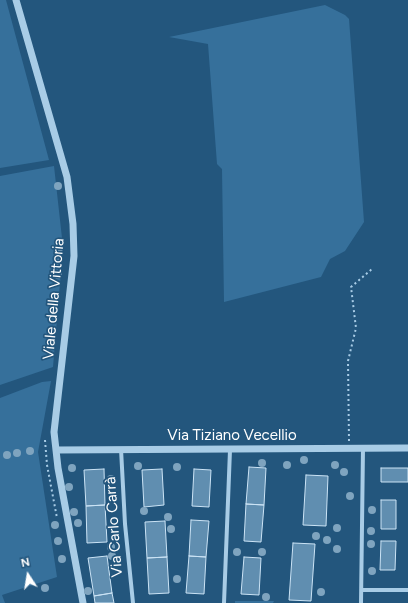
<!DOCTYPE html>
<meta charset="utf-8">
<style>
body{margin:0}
#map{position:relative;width:408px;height:603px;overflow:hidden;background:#23567d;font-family:Figtree,sans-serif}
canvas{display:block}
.north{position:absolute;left:8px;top:555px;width:40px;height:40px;-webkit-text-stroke:3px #23567d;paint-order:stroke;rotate:348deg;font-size:11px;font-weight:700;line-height:16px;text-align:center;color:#fff}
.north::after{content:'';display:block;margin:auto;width:14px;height:18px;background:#fff;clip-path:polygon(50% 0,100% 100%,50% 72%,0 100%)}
</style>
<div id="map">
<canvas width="408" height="603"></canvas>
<div class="north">N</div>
</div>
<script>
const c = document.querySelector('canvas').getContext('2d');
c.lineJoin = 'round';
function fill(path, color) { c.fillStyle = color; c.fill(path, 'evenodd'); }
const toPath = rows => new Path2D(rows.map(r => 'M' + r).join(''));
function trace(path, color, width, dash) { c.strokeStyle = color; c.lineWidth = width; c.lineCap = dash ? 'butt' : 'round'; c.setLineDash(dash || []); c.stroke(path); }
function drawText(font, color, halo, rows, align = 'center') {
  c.font = font + ' Figtree,sans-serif'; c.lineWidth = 3.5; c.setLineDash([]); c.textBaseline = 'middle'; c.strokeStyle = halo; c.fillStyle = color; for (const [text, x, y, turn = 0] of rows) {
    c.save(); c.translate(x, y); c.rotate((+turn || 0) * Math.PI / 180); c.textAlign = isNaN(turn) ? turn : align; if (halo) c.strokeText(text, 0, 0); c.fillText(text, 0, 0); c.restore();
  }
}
fill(toPath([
 [0,0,6,0,49,160,0,168],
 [325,5,345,15,349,19,364,222,345,251,330,259,321,277,224,302,222,169,217,164,208,44,169,37],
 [54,166,63,247,53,367,0,385,0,176],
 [51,381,38,452,57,577,2,595,5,603,0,603,0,398,42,382],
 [235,601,274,601,273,603,235,603]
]), '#36709b');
const building = toPath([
 [249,467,266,468,264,505,246,504,249,467],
 [381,468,408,468,408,482,381,482,381,468],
 [104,469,105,505,86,506,84,470,104,469],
 [162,469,164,505,144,507,142,470,162,469],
 [194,469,211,470,209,507,192,506,194,469],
 [306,475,328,476,326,526,303,525,306,475],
 [381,500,396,500,396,529,381,529,381,500],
 [246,504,264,505,261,542,244,541,246,504],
 [105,505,107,542,87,543,86,506,105,505],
 [191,520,209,521,206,557,189,556,191,520],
 [165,521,167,557,147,558,145,522,165,521],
 [381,541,396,541,395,570,380,570,381,541],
 [293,543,315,544,311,601,289,600,293,543],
 [107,556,112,593,94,596,88,558,107,556],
 [189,556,206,557,204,594,186,593,189,556],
 [167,557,169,593,149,594,147,558,167,557],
 [244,557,261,558,259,595,241,594,244,557],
 [112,593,114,603,95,603,94,596,112,593]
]);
fill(building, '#608eb0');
trace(building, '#cbe3f5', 1);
trace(toPath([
 [45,440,47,465,57,518],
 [349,441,348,361,356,328,351,287,372,269]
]), '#a8cce6', 2, [2, 3]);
trace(toPath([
 [121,449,125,524,133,603],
 [362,590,408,590],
 [224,603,230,450],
 [361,603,363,448]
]), '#a8cce6', 4);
trace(toPath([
 [16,0,67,177,73,224,74,256,54,432,58,468,83,603],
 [56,450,408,448]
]), '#a8cce6', 7);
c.fillStyle = '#7fa4bf';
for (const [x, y] of [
 [58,186],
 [59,253],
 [58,263],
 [58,275],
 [30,451],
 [17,453],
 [7,455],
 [304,460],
 [262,463],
 [287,465],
 [335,465],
 [138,466],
 [177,467],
 [72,468],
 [344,472],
 [111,479],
 [69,487],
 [350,496],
 [372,510],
 [144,511],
 [74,512],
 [168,517],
 [78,523],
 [55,525],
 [337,528],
 [171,529],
 [371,531],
 [316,536],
 [327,540],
 [58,541],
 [371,544],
 [111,547],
 [337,549],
 [237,552],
 [262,552],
 [112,556],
 [62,559],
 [372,571],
 [177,579],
 [45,588],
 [88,591],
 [321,592],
 [266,597]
]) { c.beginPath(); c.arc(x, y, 4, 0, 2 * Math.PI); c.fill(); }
drawText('15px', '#fff', '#23567d', [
 ["Viale della Vittoria",54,299,-85],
 ["Via Tiziano Vecellio",232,436],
 ["Via Carlo Carrà",114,527,-94]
]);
</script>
